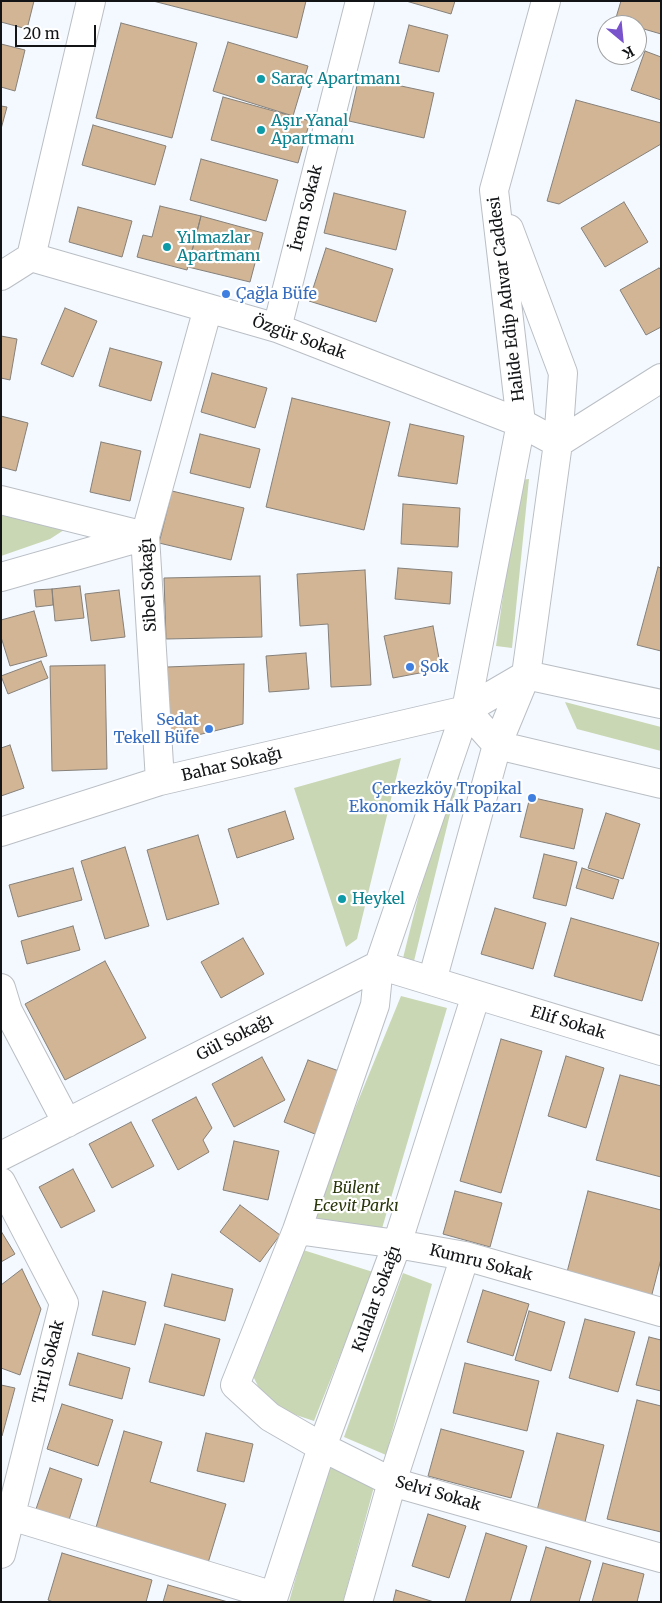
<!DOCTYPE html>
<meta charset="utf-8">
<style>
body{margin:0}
#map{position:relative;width:662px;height:1603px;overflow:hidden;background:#f4f9ff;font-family:Merriweather,serif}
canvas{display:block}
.frame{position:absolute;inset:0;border:2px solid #121416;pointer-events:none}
.north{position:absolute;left:597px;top:15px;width:50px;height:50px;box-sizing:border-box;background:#fff;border:1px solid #a0a1a2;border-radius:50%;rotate:152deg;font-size:14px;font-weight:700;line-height:20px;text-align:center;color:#121416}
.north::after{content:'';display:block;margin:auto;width:18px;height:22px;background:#7953cc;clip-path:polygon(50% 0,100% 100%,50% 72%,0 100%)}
.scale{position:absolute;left:15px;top:25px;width:81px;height:22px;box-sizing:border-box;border:2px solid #121416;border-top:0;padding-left:6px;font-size:15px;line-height:18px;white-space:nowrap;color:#121416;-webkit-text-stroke:4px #fff;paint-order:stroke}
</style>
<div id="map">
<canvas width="662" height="1603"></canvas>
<div class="frame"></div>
<div class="north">K</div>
<div class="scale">20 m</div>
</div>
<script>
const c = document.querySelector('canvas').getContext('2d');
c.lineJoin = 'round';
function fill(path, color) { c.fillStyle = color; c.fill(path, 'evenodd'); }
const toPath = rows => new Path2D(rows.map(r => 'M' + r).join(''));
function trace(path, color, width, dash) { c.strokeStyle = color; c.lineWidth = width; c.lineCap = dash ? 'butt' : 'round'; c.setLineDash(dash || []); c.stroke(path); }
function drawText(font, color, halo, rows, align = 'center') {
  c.font = font + ' Merriweather,serif'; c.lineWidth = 4.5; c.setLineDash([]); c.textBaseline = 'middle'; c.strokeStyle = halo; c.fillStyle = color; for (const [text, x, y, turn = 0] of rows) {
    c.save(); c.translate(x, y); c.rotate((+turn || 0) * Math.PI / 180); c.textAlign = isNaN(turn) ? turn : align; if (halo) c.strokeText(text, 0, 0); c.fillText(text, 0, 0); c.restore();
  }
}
fill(toPath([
 [529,479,512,648,496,646,519,480],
 [1,515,64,530,50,539,1,556],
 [565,702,661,727,661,751,577,729],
 [455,750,465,753,414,961,403,958],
 [401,758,357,939,346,947,294,788],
 [401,996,447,1008,378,1242,309,1221],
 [300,1249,373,1272,314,1421,281,1410,260,1390,254,1378,253,1368],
 [403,1273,432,1284,386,1455,344,1437],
 [328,1461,375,1483,343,1602,289,1602]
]), '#cad7b5');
const building = toPath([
 [1,1,34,1,27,29,1,22,1,1],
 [153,1,306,1,297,38,153,1],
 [406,1,455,1,451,14,406,1],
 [621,1,661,1,661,34,637,27,637,25,628,25,615,21,621,1],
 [121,23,197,43,172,138,96,118,121,23],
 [409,25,448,35,439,72,399,63,409,25],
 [228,42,308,66,293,116,213,91,228,42],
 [1,44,25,50,15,91,1,87,1,44],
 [645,51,661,57,661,100,631,90,645,51],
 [359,77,434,93,424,138,349,121,359,77],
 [223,97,310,121,298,163,211,140,223,97],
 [576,100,661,123,661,144,559,204,547,201,576,100],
 [1,106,7,107,1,129,1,106],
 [93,125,166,146,155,185,82,165,93,125],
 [201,159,278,180,266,221,190,200,201,159],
 [334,193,406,211,396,250,324,233,334,193],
 [624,202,648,242,605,267,581,228,624,202],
 [160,206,201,216,187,270,137,257,143,235,152,237,160,206],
 [78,207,132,221,122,257,69,242,78,207],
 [201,216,263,233,250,282,188,267,201,216],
 [326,248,393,269,376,322,309,301,326,248],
 [659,268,661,270,661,327,646,335,620,290,659,268],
 [65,308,97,321,73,377,41,364,65,308],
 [1,336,17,339,10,380,1,378,1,336],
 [110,348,162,362,151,401,99,386,110,348],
 [212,373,267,388,255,428,201,412,212,373],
 [292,398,390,422,364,530,266,507,292,398],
 [1,416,28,423,16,471,1,467,1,416],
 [410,424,464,436,457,484,398,476,410,424],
 [200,434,260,449,250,488,190,473,200,434],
 [101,442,141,451,130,501,90,492,101,442],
 [172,491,244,508,231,560,159,543,172,491],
 [403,504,460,508,458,547,401,544,403,504],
 [658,567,661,568,661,651,637,645,658,567],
 [398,568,452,572,450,604,395,599,398,568],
 [365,570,371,685,331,687,328,624,300,626,297,574,365,570],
 [260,576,262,637,166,639,164,578,260,576],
 [80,586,84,618,55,621,52,589,80,586],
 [52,589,53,605,36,607,34,590,52,589],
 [119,590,125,637,91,641,85,594,119,590],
 [34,611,47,656,10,666,1,637,1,620,34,611],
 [433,626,441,669,393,678,384,636,433,626],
 [306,653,309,689,269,692,266,656,306,653],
 [41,661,48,678,8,694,1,676,41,661],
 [244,664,243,724,169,742,167,667,244,664],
 [105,665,107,769,52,771,50,666,105,665],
 [10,745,24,788,1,796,1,748,10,745],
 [530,797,583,809,574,849,520,837,530,797],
 [285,811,294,839,237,858,228,829,285,811],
 [606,813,640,824,623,879,588,868,606,813],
 [198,835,219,904,167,920,147,850,198,835],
 [125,847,149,926,105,939,81,861,125,847],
 [544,854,577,862,566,906,533,898,544,854],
 [73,868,82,900,18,917,9,885,73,868],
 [582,868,619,880,613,899,576,888,582,868],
 [495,908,546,923,533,969,481,954,495,908],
 [571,918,659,943,642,1001,554,976,571,918],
 [73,926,80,950,27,964,21,941,73,926],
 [243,938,264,974,221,998,201,962,243,938],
 [105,961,146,1038,65,1080,25,1004,105,961],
 [501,1039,542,1051,501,1193,460,1181,501,1039],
 [566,1056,604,1068,586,1128,548,1116,566,1056],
 [262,1057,285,1100,234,1127,212,1084,262,1057],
 [308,1060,339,1071,315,1134,284,1122,308,1060],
 [620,1075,661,1086,661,1177,596,1160,620,1075],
 [196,1097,212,1128,203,1140,209,1152,178,1170,152,1120,196,1097],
 [131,1122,154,1166,112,1188,89,1144,131,1122],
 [234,1141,279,1151,268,1200,223,1190,234,1141],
 [73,1169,95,1211,61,1228,39,1187,73,1169],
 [455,1191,502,1203,490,1247,443,1234,455,1191],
 [588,1191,661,1210,661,1259,651,1298,566,1276,588,1191],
 [240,1205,280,1235,260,1262,220,1232,240,1205],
 [1,1231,15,1254,1,1262,1,1231],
 [22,1269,41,1309,20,1375,1,1368,1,1285,22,1269],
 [172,1274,233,1289,225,1321,164,1306,172,1274],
 [483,1290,529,1304,513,1356,467,1342,483,1290],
 [103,1291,146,1302,135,1345,92,1335,103,1291],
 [529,1311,565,1322,551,1371,515,1360,529,1311],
 [585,1319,635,1332,618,1392,569,1378,585,1319],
 [165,1324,220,1339,204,1396,149,1382,165,1324],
 [649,1337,661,1340,661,1391,636,1385,649,1337],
 [78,1353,130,1368,122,1399,69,1385,78,1353],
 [465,1363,539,1381,527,1431,453,1413,465,1363],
 [1,1385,15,1388,2,1436,1,1436,1,1385],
 [637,1400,661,1406,661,1532,607,1519,637,1400],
 [62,1404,113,1420,98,1466,47,1449,62,1404],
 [441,1429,524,1451,511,1498,428,1476,441,1429],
 [124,1431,162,1442,150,1482,226,1504,208,1563,95,1531,124,1431],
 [206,1433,253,1444,244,1482,197,1471,206,1433],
 [557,1433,604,1445,583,1530,535,1518,557,1433],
 [50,1468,82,1479,69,1520,36,1509,50,1468],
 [428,1514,466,1526,449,1578,412,1566,428,1514],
 [486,1533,527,1546,510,1602,465,1602,486,1533],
 [546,1547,591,1561,579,1602,530,1602,546,1547],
 [62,1553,152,1580,146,1602,53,1602,48,1600,62,1553],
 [603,1563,644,1574,637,1602,592,1602,603,1563],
 [168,1585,228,1602,163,1602,168,1585],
 [396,1590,434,1602,393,1602,396,1590]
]);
fill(building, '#d1b595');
trace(building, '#85807a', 1);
const minor = toPath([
 [546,1,494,190,521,423,466,710,379,965,375,1005,297,1230,235,1385,270,1417,322,1447,392,1482,661,1558],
 [31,257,277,328,521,423,558,443,661,378],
 [31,257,91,1],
 [1,276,31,257],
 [277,328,360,1],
 [1,500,145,536],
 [1,577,145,536],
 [466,710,497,745,661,784],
 [160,781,145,536,208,308],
 [1,832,160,781,466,710,526,675,661,704],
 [432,981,497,745,526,675,558,443,563,373,509,229],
 [1,988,8,1011,67,1123],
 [1,1156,379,965,661,1051],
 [1,1182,64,1303,1,1554],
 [297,1230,397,1244,465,1256,661,1312],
 [11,1516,274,1596],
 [272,1602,322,1447,397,1244,476,995],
 [358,1602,392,1482,465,1256]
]);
trace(minor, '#babfc5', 30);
trace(minor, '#fff', 28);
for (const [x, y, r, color] of [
 [261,79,5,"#0f9aa8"],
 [261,130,5,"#0f9aa8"],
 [167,247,5,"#0f9aa8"],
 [226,294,5,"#3f7fe0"],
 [410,667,5,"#3f7fe0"],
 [209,729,5,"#3f7fe0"],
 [532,798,5,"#3f7fe0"],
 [342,899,5,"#0f9aa8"]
]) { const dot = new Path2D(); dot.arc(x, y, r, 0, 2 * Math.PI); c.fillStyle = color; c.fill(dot); trace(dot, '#fff', 2); }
drawText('16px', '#0d838f', '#fff', [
 ["Saraç Apartmanı",271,79],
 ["Aşır Yanal",271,121],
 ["Apartmanı",271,139],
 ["Yılmazlar",177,238],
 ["Apartmanı",177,256],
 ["Heykel",352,899]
], 'left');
drawText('16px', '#121416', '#fff', [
 ["İrem Sokak",307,208,-76],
 ["Halide Edip Adıvar Caddesi",507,299,-97],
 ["Özgür Sokak",299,338,20],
 ["Sibel Sokağı",149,585,-93],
 ["Bahar Sokağı",232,765,-13],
 ["Elif Sokak",568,1023,17],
 ["Gül Sokağı",235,1038,-27],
 ["Kumru Sokak",481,1263,14],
 ["Kulalar Sokağı",377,1299,-70],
 ["Tiril Sokak",49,1362,-76],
 ["Selvi Sokak",438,1494,16]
]);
drawText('16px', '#366cbe', '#fff', [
 ["Çağla Büfe",236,294],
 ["Şok",420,667],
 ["Sedat",199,720,"right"],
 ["Tekell Büfe",199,738,"right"],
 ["Çerkezköy Tropikal",522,789,"right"],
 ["Ekonomik Halk Pazarı",522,807,"right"]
], 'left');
drawText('italic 16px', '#293609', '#fff', [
 ["Bülent",356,1188],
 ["Ecevit Parkı",356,1206]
]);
</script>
